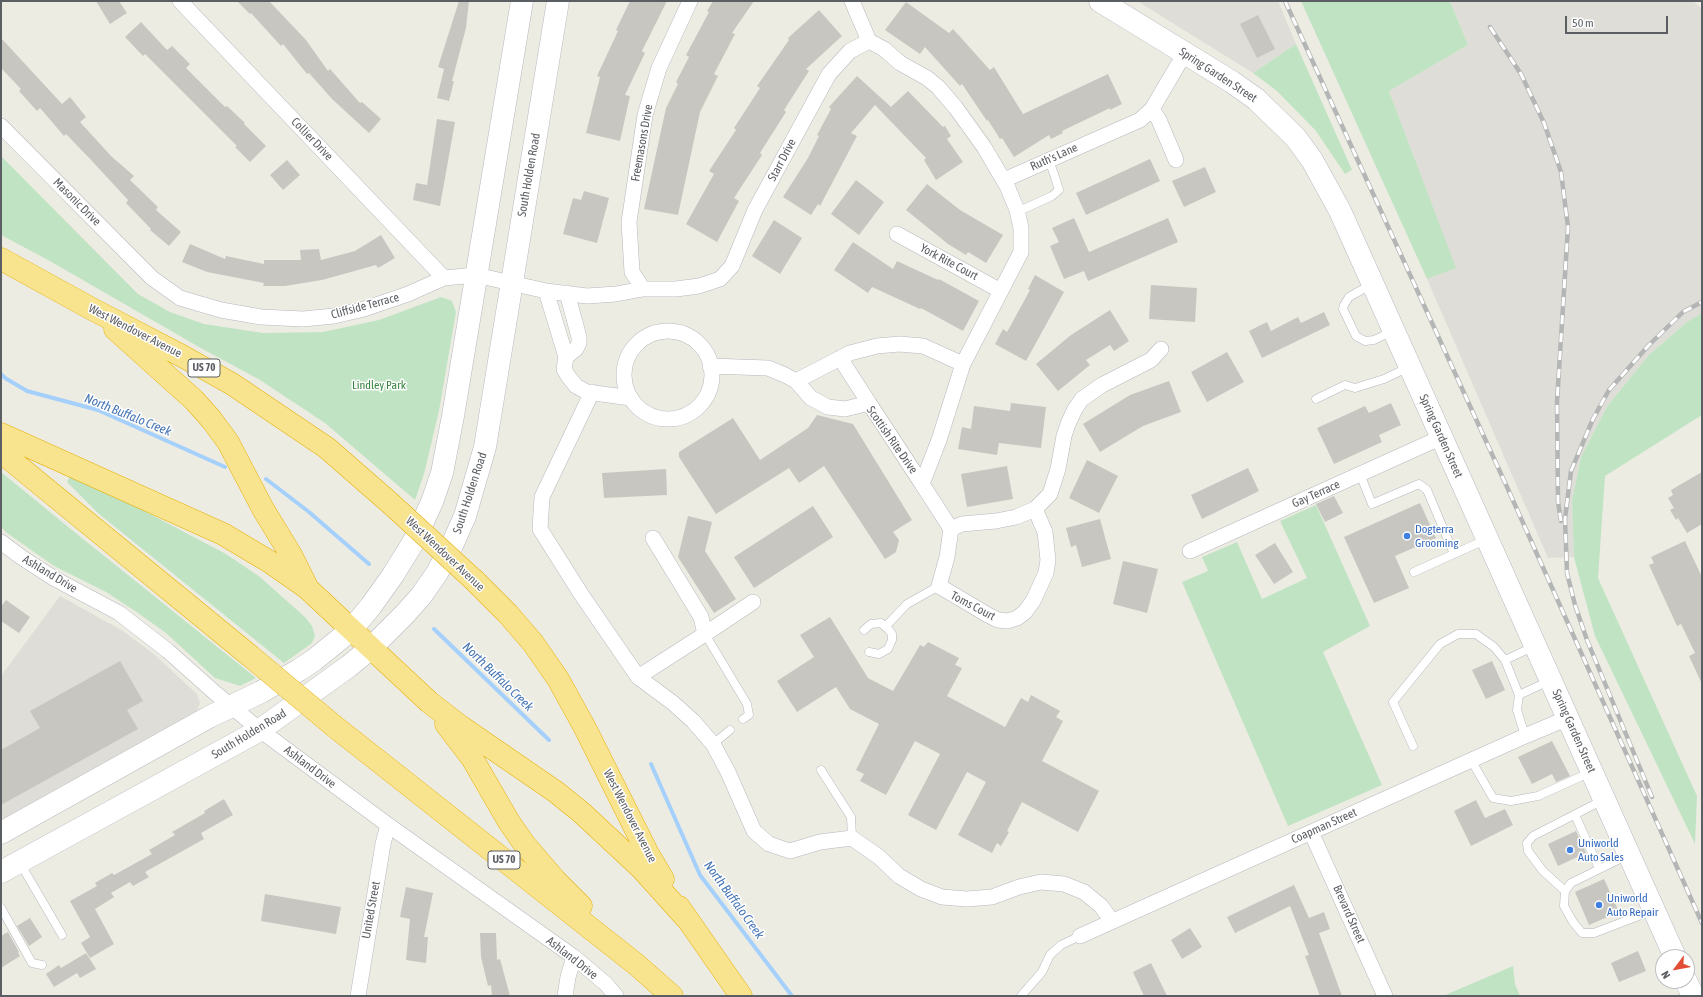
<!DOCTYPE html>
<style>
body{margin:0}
#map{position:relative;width:1703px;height:997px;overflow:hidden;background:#edece3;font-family:"Asap Condensed",sans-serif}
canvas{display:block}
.frame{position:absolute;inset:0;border:2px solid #5b5e63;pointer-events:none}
.north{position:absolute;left:1655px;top:949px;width:40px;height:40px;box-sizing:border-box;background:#fff;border:1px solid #bdbfc1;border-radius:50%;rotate:238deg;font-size:11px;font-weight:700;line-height:16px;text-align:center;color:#5b5e63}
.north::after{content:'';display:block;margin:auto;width:14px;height:18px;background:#e14e35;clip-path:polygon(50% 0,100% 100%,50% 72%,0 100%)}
.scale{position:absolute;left:1565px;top:16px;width:103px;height:18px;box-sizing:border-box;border:2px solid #5b5e63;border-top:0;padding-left:5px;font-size:12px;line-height:14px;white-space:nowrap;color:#5b5e63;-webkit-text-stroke:3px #fff;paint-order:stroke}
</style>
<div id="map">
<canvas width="1703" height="997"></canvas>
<div class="frame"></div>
<div class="north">N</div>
<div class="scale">50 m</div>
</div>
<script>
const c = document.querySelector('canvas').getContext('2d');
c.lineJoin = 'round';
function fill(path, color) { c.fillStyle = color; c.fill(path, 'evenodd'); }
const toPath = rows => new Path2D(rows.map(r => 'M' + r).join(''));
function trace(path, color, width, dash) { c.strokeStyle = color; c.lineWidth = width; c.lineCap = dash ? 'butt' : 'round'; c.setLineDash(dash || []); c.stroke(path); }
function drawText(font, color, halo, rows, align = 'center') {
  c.font = font + ' "Asap Condensed",sans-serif'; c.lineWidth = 3; c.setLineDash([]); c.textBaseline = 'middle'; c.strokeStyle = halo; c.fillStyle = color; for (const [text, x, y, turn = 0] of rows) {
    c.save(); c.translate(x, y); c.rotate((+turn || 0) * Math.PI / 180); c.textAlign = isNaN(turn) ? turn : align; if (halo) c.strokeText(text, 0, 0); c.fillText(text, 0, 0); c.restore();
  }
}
fill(toPath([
 [1137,1,1278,1,1296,44,1253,73],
 [1450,1,1693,1,1702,9,1702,313,1687,322,1649,355,1608,405,1581,457,1572,501,1574,557,1548,558,1427,279,1455,267,1389,91,1468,45],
 [60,596,123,631,155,655,197,694,200,704,196,711,1,820,1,676]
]), '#dfddd7');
fill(toPath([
 [1301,1,1450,1,1468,45,1389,91,1456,268,1427,279],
 [1296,44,1352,170,1345,174,1316,131,1277,91,1253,73],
 [1,156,138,294,170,312,204,324,263,333,323,332,379,320,441,297,452,301,456,312,439,411,424,474,415,500,325,423,260,380,199,347,48,260,1,235],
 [1702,313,1702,415,1605,476,1598,578,1697,796,1695,844,1595,636,1574,557,1572,501,1581,457,1608,405,1649,355,1687,322],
 [1,472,72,530,256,678,240,686,215,678,166,633,138,613,106,592,54,566,7,533,1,527],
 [72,473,226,554,260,577,305,617,312,626,315,636,312,643,284,663,99,514,67,482],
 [1316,505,1370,626,1323,652,1382,785,1288,826,1182,582,1208,571,1202,557,1237,542,1262,599,1307,578,1280,521],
 [1513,966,1515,984,1520,996,1443,996]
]), '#c0e4c3');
trace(toPath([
 [1,374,5,378,27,391,98,410,225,467],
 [266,479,309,512,369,564],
 [434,629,549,740],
 [651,764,700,875,792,996]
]), '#a5d0fb', 4);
fill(toPath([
 [96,1,119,1,127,13,110,24],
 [237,1,269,1,306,40,328,71,330,69,360,103,362,102,381,119,369,133,332,99,309,73,307,74,283,44,281,46,251,13,250,14],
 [459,1,469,1,466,28,452,81,454,81,449,101,437,98,444,69,438,67],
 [630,1,667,1,642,51,645,53,625,95,630,96,620,141,586,133,600,77,597,76,618,31,616,30],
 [713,1,754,1,732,33,735,34,714,74,718,76,700,112,678,215,644,209,666,108,678,84,676,82,689,57,686,55,709,12,707,11],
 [906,2,949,33,953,29,990,70,994,67,1023,114,1108,74,1122,104,1110,110,1110,108,1062,131,1063,133,1051,139,1049,135,1014,157,1002,138,1000,139,988,120,987,121,962,84,960,86,925,47,920,54,885,30],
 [819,10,842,36,806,69,809,71,784,110,786,112,760,153,762,155,734,198,739,201,717,242,686,224,714,174,709,171,736,130,734,128,760,88,757,86,789,40,788,38],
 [1258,15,1275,49,1257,58,1240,24],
 [141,22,167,50,172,46,190,64,186,68,225,107,227,106,245,123,244,124,266,146,250,162,235,147,237,146,145,54,143,56,125,37],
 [1,38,62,104,70,97,86,117,80,122,111,156,134,176,130,180,158,207,156,210,181,232,169,246,150,230,151,229,126,203,128,200,92,161,66,134,64,136,40,108,37,111,19,91,21,89,1,68],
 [857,76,891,107,908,91,943,127,945,126,951,136,947,139,963,162,936,180,924,160,926,158,875,105,851,133,857,136,820,206,818,204,811,215,783,197,808,158,819,136,817,135,831,109,829,107],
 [437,119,455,122,440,206,413,200,416,183,427,185],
 [1150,159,1160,181,1086,215,1076,193],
 [287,160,300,175,283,190,270,175],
 [1205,167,1216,192,1184,207,1172,181],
 [856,180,884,202,859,235,831,214],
 [927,184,960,210,1003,235,986,263,968,252,966,255,948,244,906,210],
 [584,191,609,198,597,243,563,234,573,198,581,200],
 [1074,218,1089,252,1168,218,1178,242,1088,281,1084,271,1064,279,1050,246,1059,242,1052,228],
 [774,220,802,238,780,274,752,256],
 [381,235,395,258,378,268,376,265,322,280,285,286,263,286,264,283,207,272,182,262,190,244,225,259,226,256,264,264,264,260,301,260,300,250,319,249,321,260,355,251],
 [853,242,893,269,897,261,938,280,939,279,979,301,963,331,921,308,920,309,872,287,868,293,834,270],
 [1035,275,1064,292,1026,361,995,344,1003,329,1007,332,1030,290,1028,289],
 [1151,285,1197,288,1195,322,1149,319],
 [1110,310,1129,341,1114,351,1110,345,1086,360,1090,365,1058,391,1036,364,1071,335],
 [1324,312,1330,325,1262,358,1249,331,1267,322,1271,331,1298,317,1301,323],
 [1227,352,1244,382,1207,402,1191,372],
 [1169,381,1181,412,1143,426,1100,452,1083,424,1130,395],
 [1011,403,1046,407,1041,448,999,443,997,455,958,449,962,427,971,429,974,406,1010,411],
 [1391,403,1401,425,1379,435,1382,442,1334,464,1317,428,1365,406,1369,413],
 [817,415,853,424,912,520,893,532,899,540,896,552,885,559,824,466,799,483,789,468,716,514,679,457,679,452,733,418,760,460,808,428],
 [1087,460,1118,476,1099,513,1069,498],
 [1007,466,1013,499,967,507,961,474],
 [1248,468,1259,491,1202,519,1191,495],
 [666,469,667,495,604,498,602,473],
 [1702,472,1702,524,1687,533,1678,518,1676,520,1670,510,1674,508,1668,498,1673,495,1671,490],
 [1334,496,1343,513,1325,522,1316,504],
 [1420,503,1436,538,1395,556,1409,588,1374,603,1344,537],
 [813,506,833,537,754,588,734,557],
 [688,516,712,522,705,551,736,599,714,613,678,557],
 [1100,519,1111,559,1082,567,1076,545,1071,547,1066,528],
 [1685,541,1702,577,1702,684,1689,656,1695,653,1681,624,1677,626,1649,565,1654,563,1651,557],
 [1275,543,1293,572,1274,584,1255,555],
 [1123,561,1158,569,1147,613,1113,604],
 [6,600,30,617,19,633,1,621,1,607],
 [830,617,868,678,893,691,920,645,924,647,928,642,959,658,955,665,962,668,947,696,1005,727,1021,698,1028,702,1031,695,1060,711,1056,717,1063,721,1042,761,1099,791,1078,832,1022,802,1007,831,1009,832,1001,846,997,843,992,853,958,835,986,782,967,772,936,830,908,815,940,754,915,741,886,795,860,781,864,774,856,770,879,724,850,709,836,687,797,712,777,681,814,657,800,635],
 [120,661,143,701,127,710,138,729,1,805,1,750,40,728,30,711],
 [1492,661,1505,690,1486,699,1472,670],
 [1552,741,1570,776,1556,782,1552,774,1532,784,1518,757],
 [224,799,233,815,201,833,204,839,145,872,149,877,133,886,130,882,111,893,114,897,95,909,114,944,90,958,81,943,90,937,70,901,97,886,95,883,112,873,114,875,152,854,149,850,175,835,172,832,205,813,204,811],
 [1476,800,1485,818,1505,809,1513,825,1471,846,1454,811],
 [1576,831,1586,853,1558,866,1548,844],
 [1604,879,1619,912,1589,925,1575,892],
 [1294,885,1309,918,1324,912,1330,929,1319,933,1342,996,1320,996,1305,956,1309,955,1290,906,1235,933,1227,917],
 [406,887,433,893,424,937,428,937,426,963,406,960,410,919,400,917],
 [265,894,341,907,336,934,261,921],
 [30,918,42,937,29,946,17,926],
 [1190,928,1202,947,1182,959,1171,940],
 [8,932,19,952,18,953,20,956,1,968,1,936],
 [480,933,496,933,497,960,500,959,510,996,492,996,491,985,488,986,481,957],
 [1638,951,1646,971,1619,982,1611,963],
 [86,953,96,969,80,978,77,973,54,987,46,974,59,965,61,968],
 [1151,963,1167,996,1144,996,1133,972]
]), '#c8c6c0');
const lane = toPath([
 [1017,212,1052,196,1059,190,1055,177,1049,160],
 [1372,284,1349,297,1344,305,1343,309,1356,336,1365,341,1374,340,1393,331],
 [1316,399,1345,385,1355,388,1384,379,1409,367],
 [1360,474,1372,504,1419,484,1427,490,1454,554],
 [1414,572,1487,539],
 [886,626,907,604,939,586],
 [864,630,871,624,881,623,889,630,892,634,892,640,888,649,879,654,869,652],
 [705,634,747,704,749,715,743,719],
 [1519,695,1549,681],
 [1525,736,1517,710,1519,695,1505,660,1535,646],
 [713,744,730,730],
 [1413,746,1393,702,1440,644,1458,634,1476,634,1494,647,1505,660],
 [1471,760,1493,798,1511,801,1538,796,1591,772],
 [821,770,851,817,852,838],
 [1575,815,1599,868],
 [1628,855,1571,883,1565,891,1564,906,1573,922,1582,933,1594,933,1654,910],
 [20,863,62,935],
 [1565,891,1543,871,1528,851,1527,843,1533,836,1603,800],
 [1,908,32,963,42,965],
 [1021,996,1042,972,1050,955,1061,945,1080,936]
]);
const street = toPath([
 [180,1,444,278],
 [852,1,869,41],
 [869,41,884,49,900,63,927,78,938,87,956,108,984,147,1007,186,1017,210,1021,228,1021,252,963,364,939,440,922,484,951,529,947,557,939,586,988,615,998,620,1008,621,1017,618,1025,612,1033,601,1046,573,1048,560,1045,532,1035,509],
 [1152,109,1159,120,1176,160],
 [1,126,152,278,180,298,221,310,261,317,303,319,334,316,364,309,408,294,444,278,476,275,546,291,587,296,616,294,643,289,676,289,699,286,720,279,732,266,755,210,829,74,850,51,869,41],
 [1004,180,1140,120,1152,109,1185,53],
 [897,234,1001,291],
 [643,289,632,272,629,222,645,115,659,68,690,1],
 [546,291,566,357,564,369,568,376,576,386,587,392,631,398],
 '624 375a44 44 0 1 1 88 0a44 44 0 1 1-88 0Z',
 [566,357,576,349,579,343,579,337,567,293],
 [840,358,869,403],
 [710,366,768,368,785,375,796,381,811,398,828,407,845,409,869,403,922,484],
 [796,381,850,353,877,346,899,344,923,346,963,364],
 [592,392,542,497,540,529,581,594,638,677,673,703,693,721,713,744,728,772,754,831,769,844,790,851,820,842,852,838,879,857,899,876,921,889,942,897,967,899,992,897,1019,887,1041,882,1064,884,1084,892,1101,906,1112,921],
 [951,529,962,524,996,521,1016,517,1035,509,1050,494,1058,469,1064,436,1068,424,1075,409,1082,399,1102,385,1151,360,1161,349],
 [1,542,21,557,55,579,119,613,168,651,214,692,260,730,388,825,574,957,606,984,616,996],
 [1190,551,1442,437],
 [705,634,753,602],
 [638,677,705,634,701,617,653,538],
 [1311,832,1385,996],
 [1080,936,1525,736,1568,718],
 [358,996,383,844,388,825],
 [565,996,568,977,574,957]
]);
const secondary = toPath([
 [1100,1,1232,82,1256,99,1296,138,1312,160,1340,211,1675,957],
 [1,833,209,717,261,692,299,670,314,660,351,630,371,606,393,575,414,541,432,502,442,473,453,416,522,1],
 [1,872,260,730,349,666,371,648,404,615,421,596,437,573,453,543,465,516,485,447,558,1],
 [1686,981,1693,996]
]);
const highway = toPath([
 [1,259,92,309,184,357,232,384,327,448,390,503],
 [115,329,194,400,211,419,228,442,263,509,291,555,306,585],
 [1,434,223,534,270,562,307,588,429,702,460,726,556,792,582,813,641,868,687,919],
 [1,452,249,655],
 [475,581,508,614,533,643,558,679,585,728,647,852,663,879],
 [446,724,472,758,509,822,525,845,555,880,581,906],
 [334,726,637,965,672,996],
 [679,907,741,996]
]);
trace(lane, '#b5b8bd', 9);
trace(street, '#b5b8bd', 16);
trace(secondary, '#b7b9bf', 23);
trace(highway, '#e6b00a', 23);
trace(lane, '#fff', 8);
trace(street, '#fff', 15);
trace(secondary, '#fff', 22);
trace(highway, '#f8e48f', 22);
const rail = toPath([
 [1285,1,1507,487,1702,923],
 [1490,27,1521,74,1544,123,1561,172,1568,227,1557,402,1558,502,1561,521],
 [1652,797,1587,640,1575,605,1567,573,1565,519,1571,471,1593,419,1609,390,1649,345,1683,312,1702,302]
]);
trace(rail, '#b4b5b5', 4.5);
trace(rail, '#fff', 3, [9]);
const highwayBridge = toPath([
 [390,503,475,581],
 [249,655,334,726]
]);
trace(highwayBridge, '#e6b00a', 23, []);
trace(highwayBridge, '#f8e48f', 22);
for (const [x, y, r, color] of [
 [1407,536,4,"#3f7fe0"],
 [1570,850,4,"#3f7fe0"],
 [1599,905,4,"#3f7fe0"]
]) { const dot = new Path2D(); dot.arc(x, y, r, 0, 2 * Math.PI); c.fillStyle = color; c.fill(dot); trace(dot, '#fff', 1.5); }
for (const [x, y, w] of [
 [204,368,32],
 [504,860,32]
]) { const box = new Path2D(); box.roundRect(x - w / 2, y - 9, w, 18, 3); c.fillStyle = '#fff'; c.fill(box); trace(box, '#5b5e63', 1); }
drawText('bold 11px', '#5b5e63', null, [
 ["US 70",204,368],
 ["US 70",504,860]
]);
drawText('12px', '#5b5e63', '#fff', [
 ["Spring Garden Street",1218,75,33],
 ["Collier Drive",312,139,46],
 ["Freemasons Drive",642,143,-80],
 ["Ruth's Lane",1054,157,-24],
 ["Starr Drive",782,160,-62],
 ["South Holden Road",529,175,-80],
 ["Masonic Drive",77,202,45],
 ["York Rite Court",949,262,28],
 ["Cliffside Terrace",365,306,-15],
 ["West Wendover Avenue",135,331,27],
 ["Spring Garden Street",1441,436,66],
 ["Scottish Rite Drive",892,440,55],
 ["South Holden Road",470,493,-72],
 ["Gay Terrace",1316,494,-24],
 ["West Wendover Avenue",445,554,43],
 ["Ashland Drive",50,574,31],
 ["Toms Court",973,606,28],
 ["Spring Garden Street",1574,731,66],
 ["South Holden Road",249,734,-31],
 ["Ashland Drive",310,767,37],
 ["West Wendover Avenue",630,816,63],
 ["Coapman Street",1324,826,-24],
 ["United Street",371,910,-80],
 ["Brevard Street",1349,914,66],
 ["Ashland Drive",572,958,38]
]);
drawText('12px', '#398441', '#fff', [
 ["Lindley Park",379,385]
]);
drawText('12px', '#366cbe', '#fff', [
 ["Dogterra",1415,529],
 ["Grooming",1415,543],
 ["Uniworld",1578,843],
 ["Auto Sales",1578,857],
 ["Uniworld",1607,898],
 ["Auto Repair",1607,912]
], 'left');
drawText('italic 13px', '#4675b5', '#fff', [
 ["North Buffalo Creek",128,415,22],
 ["North Buffalo Creek",498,677,44],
 ["North Buffalo Creek",734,900,54]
]);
</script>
